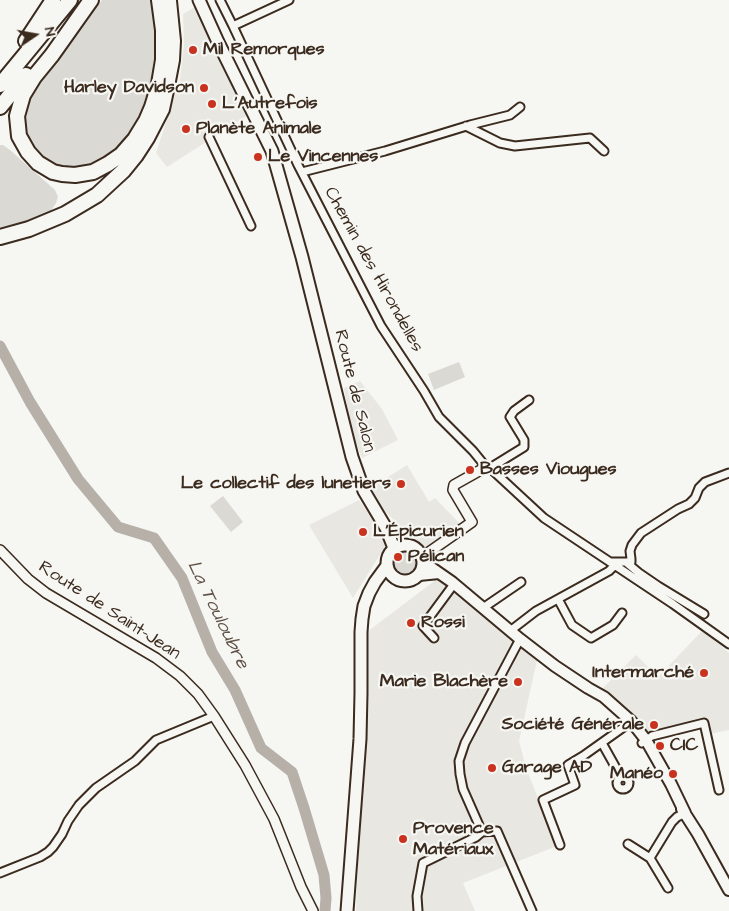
<!DOCTYPE html>
<meta charset="utf-8">
<style>
body{margin:0}
#map{position:relative;width:729px;height:911px;overflow:hidden;background:#f6f6f2;font-family:"Architects Daughter",sans-serif}
canvas{display:block}
.north{position:absolute;left:10px;top:10px;width:50px;height:50px;-webkit-text-stroke:4px #f6f6f2;paint-order:stroke;rotate:78deg;font-size:14px;font-weight:700;line-height:20px;text-align:center;color:#3b2a1e}
.north::after{content:'';display:block;margin:auto;width:18px;height:22px;background:#3b2a1e;clip-path:polygon(50% 0,100% 100%,50% 72%,0 100%)}
</style>
<div id="map">
<canvas width="729" height="911"></canvas>
<div class="north">N</div>
</div>
<script>
const c = document.querySelector('canvas').getContext('2d');
c.lineJoin = 'round';
function fill(path, color) { c.fillStyle = color; c.fill(path, 'evenodd'); }
const toPath = rows => new Path2D(rows.map(r => 'M' + r).join(''));
function trace(path, color, width, dash) { c.strokeStyle = color; c.lineWidth = width; c.lineCap = dash ? 'butt' : 'round'; c.setLineDash(dash || []); c.stroke(path); }
function drawText(font, color, halo, rows, align = 'center') {
  c.font = font + ' "Architects Daughter",sans-serif'; c.lineWidth = 4.5; c.setLineDash([]); c.textBaseline = 'middle'; c.strokeStyle = halo; c.fillStyle = color; for (const [text, x, y, turn = 0] of rows) {
    c.save(); c.translate(x, y); c.rotate((+turn || 0) * Math.PI / 180); c.textAlign = isNaN(turn) ? turn : align; if (halo) c.strokeText(text, 0, 0); c.fillText(text, 0, 0); c.restore();
  }
}
fill(toPath([
 [195,7,251,113,167,167,156,153,180,80,184,44,183,14],
 [360,381,382,409,398,440,362,458,354,438,350,424,344,388],
 [407,465,429,502,435,498,462,526,426,550,377,504,368,490],
 [359,500,368,512,386,545,353,598,309,525],
 [437,579,537,660,519,741,526,768,557,846,463,883,475,911,356,911,367,632],
 [703,630,729,653,729,730,710,734,705,720,645,733,600,691,636,655,658,677]
]), '#e8e7e2');
fill(toPath([
 [102,0,154,0,159,47,151,94,139,123,122,146,103,162,84,169,62,168,50,164,40,158,24,136,22,123,32,88],
 [0,145,3,145,10,150,55,190,58,197,56,203,48,215,0,230],
 [459,362,465,377,434,390,428,374],
 [223,496,243,522,231,532,210,506],
 '391 563a13 13 0 1 1 26 0a13 13 0 1 1-26 0Z'
]), '#dad9d3');
trace(toPath([
 [0,346,30,402,78,479,118,527,154,538,182,578,212,652,235,690,261,748,292,772,304,808,324,875,326,898,325,911]
]), '#b6b0a9', 11);
const minor = toPath([
 [220,0,233,26,298,165,381,326,424,391,439,417,473,451,486,467,490,468,544,518,673,604,729,644],
 [233,26,289,0],
 [258,105,268,101],
 [466,126,500,143,515,146,590,138,604,151],
 [209,137,251,226],
 [302,172,385,151,470,125,510,115,520,107],
 [490,468,524,447,524,440,510,417,514,411,529,400],
 [611,562,631,562,631,559,630,551,632,545,641,533,678,509,689,504,695,498,699,488,705,482,729,473],
 [627,563,639,573,658,586,704,614],
 [558,599,572,625,591,638,613,625,622,613],
 [483,608,521,582],
 [510,631,536,611,609,571,615,565],
 [434,638,423,626,454,584],
 [602,743,621,777],
 [642,743,652,736,704,723,719,790],
 '617 783a6 6 0 1 1 12 0a6 6 0 1 1-12 0Z',
 [482,832,463,789,460,774,459,761,465,743,520,639],
 [482,832,497,831,532,911],
 [628,844,650,858],
 [560,845,543,800,575,785,568,765,583,756,628,724],
 [0,873,40,857,48,852,53,847,62,834,68,821,79,805,96,788,135,761,156,740,214,716],
 [668,888,650,858,672,822,677,817,685,813],
 [418,911,417,896,423,863,476,837,482,832]
]);
const tertiary = toPath([
 [0,550,28,579,46,593,156,658,180,676,198,694,214,716,245,765,274,819,301,887,313,911],
 [422,557,472,522,453,490,454,485,486,467]
]);
const secondary = toPath([
 [423,564,429,566,452,582,520,639,555,666,588,688,604,697,631,721,646,740,671,784,685,813],
 [419,575,439,573],
 [682,809,698,834,729,890]
]);
const primary = toPath([
 [199,0,218,42,272,151,302,257,352,457,364,491,386,528,394,548],
 '387 563a18 18 0 1 1 36 0a18 18 0 1 1-36 0Z',
 [347,911,360,739,361,693,361,632,362,619,364,606,369,593,375,582,386,567]
]);
const motorway = toPath([
 [91,0,52,55,34,77,23,95,17,116,19,136,28,152,38,163,53,172,62,174,75,175,93,172,108,164,121,155,135,139,146,121,152,107,159,84,163,60,163,30,159,0],
 [26,41,53,0],
 [0,85,70,0],
 [0,107,26,75],
 [0,237,29,229,65,214,97,195,123,171,136,155,147,138,162,109,167,86,172,60,173,41,169,1]
]);
trace(minor, '#3b2a1e', 11);
trace(tertiary, '#3b2a1e', 12);
trace(secondary, '#3b2a1e', 14);
trace(primary, '#3b2a1e', 15);
trace(motorway, '#3b2a1e', 18);
trace(minor, '#f6f6f2', 7);
trace(tertiary, '#f6f6f2', 9);
trace(secondary, '#f6f6f2', 10);
trace(primary, '#f6f6f2', 11);
trace(motorway, '#f6f6f2', 14);
for (const [x, y, r, color] of [
 [193,50,5,"#c8321e"],
 [204,88,5,"#c8321e"],
 [212,104,5,"#c8321e"],
 [186,129,5,"#c8321e"],
 [258,157,5,"#c8321e"],
 [470,470,5,"#c8321e"],
 [401,484,5,"#c8321e"],
 [363,532,5,"#c8321e"],
 [398,557,5,"#c8321e"],
 [411,623,5,"#c8321e"],
 [704,673,5,"#c8321e"],
 [518,682,5,"#c8321e"],
 [654,725,5,"#c8321e"],
 [660,746,5,"#c8321e"],
 [492,768,5,"#c8321e"],
 [673,774,5,"#c8321e"],
 [403,839,5,"#c8321e"]
]) { const dot = new Path2D(); dot.arc(x, y, r, 0, 2 * Math.PI); c.fillStyle = color; c.fill(dot); trace(dot, '#f6f6f2', 2); }
drawText('bold 18px', '#3b2a1e', '#f6f6f2', [
 ["Mil Remorques",203,50],
 ["Harley Davidson",194,88,"right"],
 ["L'Autrefois",222,104],
 ["Planète Animale",196,129],
 ["Le Vincennes",268,157],
 ["Basses Viougues",480,470],
 ["Le collectif des lunetiers",391,484,"right"],
 ["L'Épicurien",373,532],
 ["Pélican",408,557],
 ["Rossi",421,623],
 ["Intermarché",694,673,"right"],
 ["Marie Blachère",508,682,"right"],
 ["Société Générale",644,725,"right"],
 ["CIC",670,746],
 ["Garage AD",502,768],
 ["Manéo",663,774,"right"],
 ["Provence",413,829],
 ["Matériaux",413,850]
], 'left');
drawText('18px', '#3b2a1e', '#f6f6f2', [
 ["Chemin des Hirondelles",373,270,61],
 ["Route de Salon",354,391,76],
 ["Route de Saint-Jean",109,611,33]
]);
drawText('italic 19px', '#605248', '#f6f6f2', [
 ["La Touloubre",217,615,64]
]);
</script>
